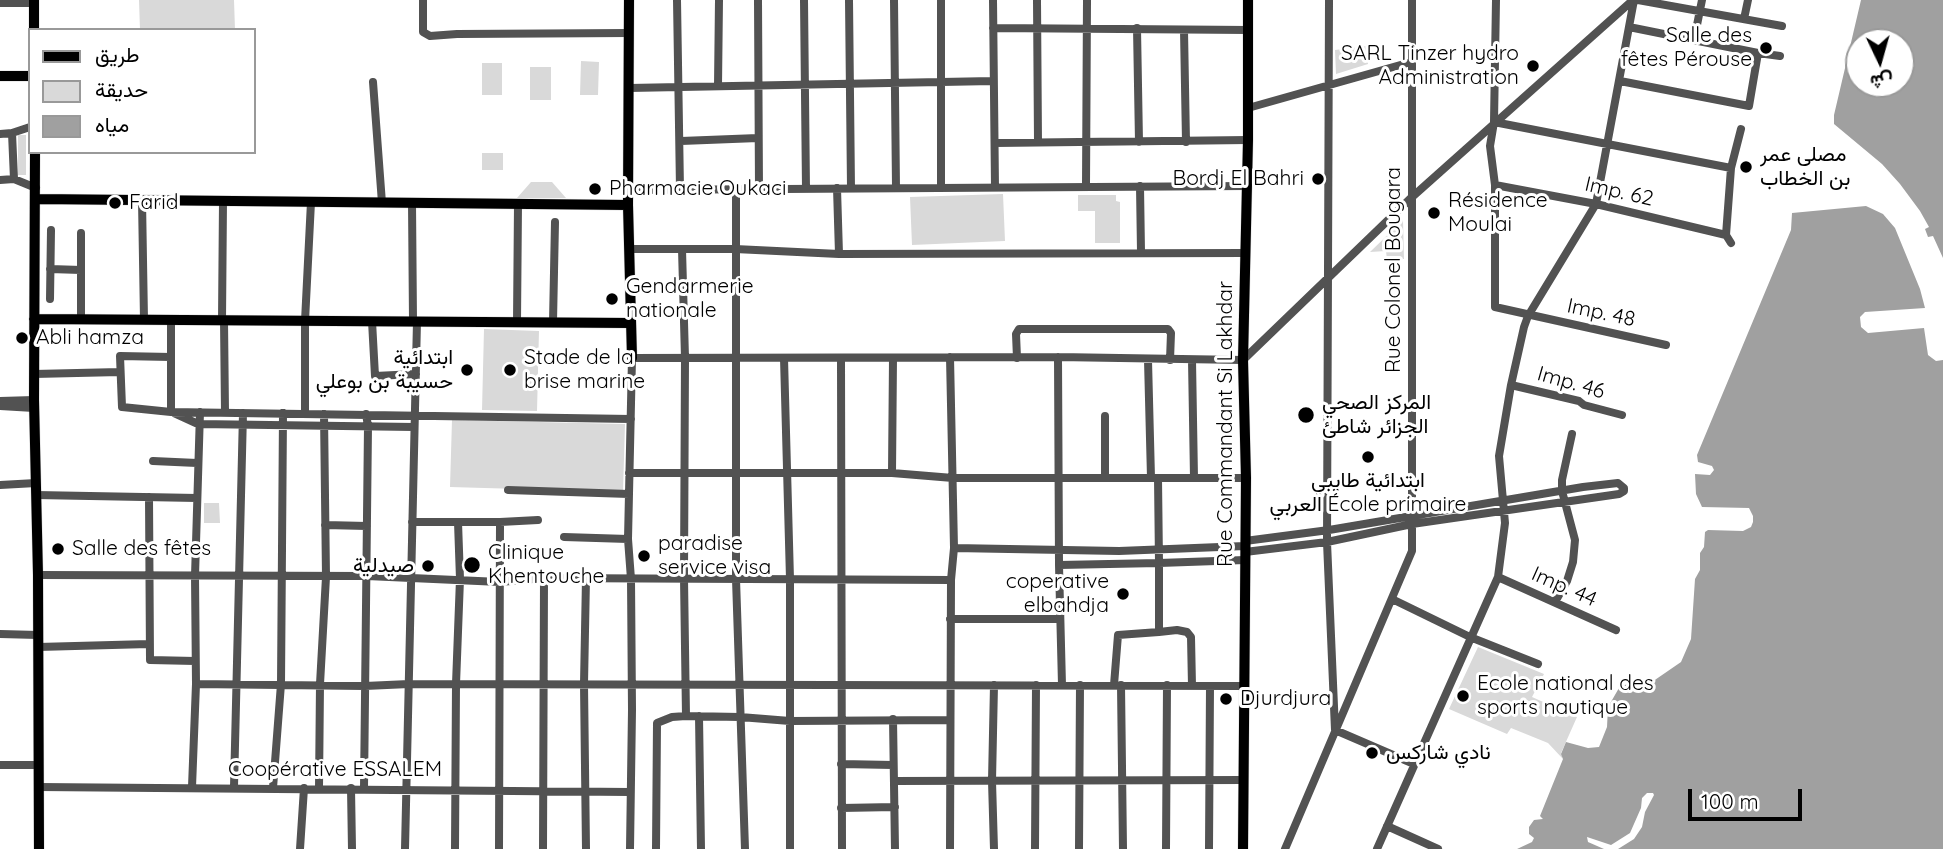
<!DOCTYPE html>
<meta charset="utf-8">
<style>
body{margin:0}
#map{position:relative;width:1943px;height:849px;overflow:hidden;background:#fff;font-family:Quicksand,Vazirmatn,sans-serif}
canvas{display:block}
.legend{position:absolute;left:28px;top:28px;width:228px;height:126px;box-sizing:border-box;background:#fff;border:2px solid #999;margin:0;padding:9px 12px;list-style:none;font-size:21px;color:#000}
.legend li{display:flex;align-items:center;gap:14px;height:35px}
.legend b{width:35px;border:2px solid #999}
.north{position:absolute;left:1845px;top:28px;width:70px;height:70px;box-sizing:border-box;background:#fff;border:2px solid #999;border-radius:50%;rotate:175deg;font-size:19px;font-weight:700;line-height:28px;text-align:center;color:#000}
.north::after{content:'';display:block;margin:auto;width:24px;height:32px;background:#000;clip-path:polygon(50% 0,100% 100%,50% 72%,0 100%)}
.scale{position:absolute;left:1688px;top:789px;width:114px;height:32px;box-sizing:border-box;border:4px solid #000;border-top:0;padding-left:9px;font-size:21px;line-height:24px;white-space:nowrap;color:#000;-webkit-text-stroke:5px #fff;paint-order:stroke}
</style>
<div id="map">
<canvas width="1943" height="849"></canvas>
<ul class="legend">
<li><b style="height:9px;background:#000"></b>طريق</li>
<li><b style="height:19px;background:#d9d9d9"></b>حديقة</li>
<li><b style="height:19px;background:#a0a0a0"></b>مياه</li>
</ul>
<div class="north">ش</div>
<div class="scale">100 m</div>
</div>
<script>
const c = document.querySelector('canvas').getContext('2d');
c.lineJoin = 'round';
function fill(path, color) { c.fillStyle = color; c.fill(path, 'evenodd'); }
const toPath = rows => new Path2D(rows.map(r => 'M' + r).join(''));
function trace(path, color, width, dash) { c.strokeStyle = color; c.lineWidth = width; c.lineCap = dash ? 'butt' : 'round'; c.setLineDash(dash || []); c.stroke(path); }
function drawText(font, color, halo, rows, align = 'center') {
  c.font = font + ' Quicksand,Vazirmatn,sans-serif'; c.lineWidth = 6; c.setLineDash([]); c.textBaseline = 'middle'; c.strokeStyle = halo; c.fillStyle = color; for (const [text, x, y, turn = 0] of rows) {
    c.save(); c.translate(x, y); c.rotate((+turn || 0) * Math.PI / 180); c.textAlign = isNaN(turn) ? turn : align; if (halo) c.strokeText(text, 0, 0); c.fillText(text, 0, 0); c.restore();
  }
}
fill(toPath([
 [139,0,234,0,235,30,140,30],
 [1367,46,1368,64,1336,74,1335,50],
 [581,61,599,62,598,95,580,95],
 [482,63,502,63,502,95,482,95],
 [530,67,551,67,551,100,530,100],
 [18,135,26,135,26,175,18,175],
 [482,153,503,153,503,170,482,170],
 [531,182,552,182,566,198,517,198],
 [1003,194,1005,241,912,245,910,197],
 [1078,195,1116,195,1116,201,1120,202,1120,243,1095,243,1095,211,1078,211],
 [1403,220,1404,259,1387,260,1386,251,1370,252],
 [484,329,539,331,537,411,482,410],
 [452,420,625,424,623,492,450,487],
 [204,503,219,503,220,523,204,523],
 [1478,647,1544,674,1532,697,1577,717,1561,753,1563,759,1548,743,1511,728,1507,734,1449,709]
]), '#d9d9d9');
fill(toPath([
 [1861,0,1943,0,1943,258,1933,236,1928,237,1925,229,1929,227,1920,211,1900,184,1882,164,1834,124,1834,115],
 [1901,42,1901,84,1859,84,1859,42],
 [1866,206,1883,214,1895,228,1920,289,1925,308,1865,312,1860,317,1861,327,1868,333,1924,328,1928,355,1936,361,1943,360,1943,849,1517,849,1532,842,1534,838,1529,834,1529,827,1534,820,1543,819,1540,816,1563,759,1561,754,1566,742,1588,748,1599,747,1607,727,1608,707,1619,688,1629,683,1649,684,1681,662,1691,639,1695,579,1700,570,1700,553,1704,547,1705,532,1708,530,1743,531,1751,527,1753,522,1753,516,1749,508,1702,507,1696,494,1695,474,1710,475,1714,470,1712,466,1698,462,1697,455,1791,230,1792,213]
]), '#a0a0a0');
fill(toPath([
 [1647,793,1653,793,1654,795,1645,812,1642,827,1634,839,1618,849,1604,849,1588,842,1587,837,1611,845,1630,833,1641,808,1642,798]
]), '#fff');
const major = toPath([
 [34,0,34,30],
 [629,0,628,205,632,358],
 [0,76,30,76],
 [35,152,34,400,38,575,39,849],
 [37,199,628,205],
 [34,319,631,323],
 [1243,849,1246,478,1243,360,1248,140,1248,0]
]);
trace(major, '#dbdbdb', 11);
trace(toPath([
 [423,0,423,32,430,36,457,34,629,33],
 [677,0,680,189],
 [758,0,759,189],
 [804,0,806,189],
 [849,0,851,188],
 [894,0,896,187],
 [941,0,941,187],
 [993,0,995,187],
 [1037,0,1038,142],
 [1329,0,1327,542,1335,730,1414,764],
 [1496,0,1494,122,1490,146,1495,185,1495,307,1666,345],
 [1638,0,1782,26],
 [0,3,34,3],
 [1744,19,1748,0],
 [993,28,1248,30],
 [1137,28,1139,142],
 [1184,30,1186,142],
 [1694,40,1702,0],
 [1758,53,1780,56],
 [1620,81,1749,106,1758,53,1629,27],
 [373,82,382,203],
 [718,86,719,0],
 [629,88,993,81],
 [1248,108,1411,62],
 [1494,122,1731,168],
 [12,133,14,179],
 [0,134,12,133,30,127],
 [681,141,758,138],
 [995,143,1248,140],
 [0,180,14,179,36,188],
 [1495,185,1596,204,1726,235,1731,243],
 [1086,186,1087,0],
 [1140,186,1141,252],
 [837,188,839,254],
 [736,189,736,579,745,849],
 [629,190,1247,186],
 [142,200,144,320],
 [412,203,413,321],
 [1726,235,1731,168,1741,129],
 [629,249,735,249,839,254,1245,253],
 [682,249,685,358,684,578,686,716],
 [50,269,81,270],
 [50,299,51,230],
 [81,319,81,233],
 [171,320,171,412],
 [222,320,223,201],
 [224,320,225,412],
 [372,321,375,376,416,374],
 [517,322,518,204],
 [553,322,555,222],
 [171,357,120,356,122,407,171,412,631,419],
 [1058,357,1059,565,1062,685],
 [784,358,790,579,790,849],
 [841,358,842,849],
 [1017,358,1016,334,1019,329,1168,329,1171,333,1170,360],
 [1148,360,1151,478],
 [1192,360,1194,478],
 [34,374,120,372],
 [1511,385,1579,401,1584,405,1622,415],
 [0,401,34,400],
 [0,406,34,408],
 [174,413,198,424,414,427],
 [305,414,305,321,311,202],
 [153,461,197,463],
 [629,473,892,473,953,478,1246,478],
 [892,473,893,358],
 [1105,478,1105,416],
 [0,485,36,483],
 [508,490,629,494],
 [36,495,197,498],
 [149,497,150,660,195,661],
 [412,522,500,522,499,849],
 [500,522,538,520],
 [325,525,367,526],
 [564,537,628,539],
 [954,548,1119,551,1245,546],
 [1245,552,1327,542,1412,524,1619,494,1624,491,1624,488,1618,483,1583,487,1329,530,1245,541],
 [1059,565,1159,563,1158,478],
 [38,575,367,576,500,582,544,578,951,580],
 [1498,577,1616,630],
 [586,578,584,684,586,849],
 [1392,599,1470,637,1538,664],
 [1555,602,1567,581,1573,562,1575,540,1562,491,1562,480,1572,434],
 [950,619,1060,619],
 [1159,632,1177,630,1187,632,1191,637,1192,686],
 [0,634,38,635],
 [38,647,149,644],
 [196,684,365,686,409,684,1244,686],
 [994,685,992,781,994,849],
 [1114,685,1118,635,1159,632,1159,563,1245,560],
 [1121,685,1123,849],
 [699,716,701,849],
 [893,719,895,849],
 [841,764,893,765],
 [0,765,39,765],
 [894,781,1244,780],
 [39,787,630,792],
 [192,787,196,684,195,576,200,412],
 [234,787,243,413],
 [273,788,281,684,283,413],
 [319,788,320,684,326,577,324,414],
 [351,788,352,849],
 [364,788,368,426,366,414],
 [841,808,895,807],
 [1387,826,1438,849],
 [300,849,304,788],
 [405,849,417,321],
 [455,849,456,684,460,579,458,522],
 [543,849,544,578],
 [630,849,632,710,631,579,628,539,632,358,1058,357,1243,360,1411,198,1633,0],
 [656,849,657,723,672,717,686,716,740,717,790,721,950,720],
 [950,849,951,580,954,548,950,357],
 [1035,849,1036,685],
 [1079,849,1080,685],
 [1166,849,1167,685],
 [1209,849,1210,686],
 [1285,849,1412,551,1412,0],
 [1377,849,1498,577,1505,523,1499,456,1511,385,1524,327,1528,316,1596,204,1634,0]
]), '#525252', 8);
trace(major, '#000', 10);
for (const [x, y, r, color] of [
 [1766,48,7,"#000"],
 [1533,66,7,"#000"],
 [1746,167,7,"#000"],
 [1318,179,7,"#000"],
 [595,189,7,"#000"],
 [115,203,7,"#000"],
 [1434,213,7,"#000"],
 [612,299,7,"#000"],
 [22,338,7,"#000"],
 [467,370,7,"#000"],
 [510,370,7,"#000"],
 [1306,415,9,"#000"],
 [1368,457,7,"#000"],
 [58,549,7,"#000"],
 [644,556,7,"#000"],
 [472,565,9,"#000"],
 [428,566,7,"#000"],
 [1123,594,7,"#000"],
 [1463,696,7,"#000"],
 [1226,699,7,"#000"],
 [1372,753,7,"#000"]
]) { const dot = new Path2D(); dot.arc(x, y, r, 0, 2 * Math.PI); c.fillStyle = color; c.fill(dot); trace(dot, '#fff', 2.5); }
drawText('21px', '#000', '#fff', [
 ["Salle des",1752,36,"right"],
 ["fêtes Pérouse",1752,60,"right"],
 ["SARL Tinzer hydro",1519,54,"right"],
 ["Administration",1519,78,"right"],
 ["مصلى عمر",1760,155],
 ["بن الخطاب",1760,179],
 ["Bordj El Bahri",1304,179,"right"],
 ["Pharmacie Oukaci",609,189],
 ["Résidence",1448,201],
 ["Moulai",1448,225],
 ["Farid",129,203],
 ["Gendarmerie",626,287],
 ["nationale",626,311],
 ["Abli hamza",36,338],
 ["ابتدائية",453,358,"right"],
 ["حسيبة بن بوعلي",453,382,"right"],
 ["Stade de la",524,358],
 ["brise marine",524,382],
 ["المركز الصحي",1322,403],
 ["الجزائر شاطئ",1322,427],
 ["ابتدائية طايبي",1368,481,"center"],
 ["العربي École primaire",1368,505,"center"],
 ["paradise",658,544],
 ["service visa",658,568],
 ["Salle des fêtes",72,549],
 ["Clinique",488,553],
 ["Khentouche",488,577],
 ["صيدلية",414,566,"right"],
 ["coperative",1109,582,"right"],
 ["elbahdja",1109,606,"right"],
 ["Ecole national des",1477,684],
 ["sports nautique",1477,708],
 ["Djurdjura",1240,699],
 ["نادي شاركس",1386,753]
], 'left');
drawText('21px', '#000', '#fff', [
 ["Imp. 62",1619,192,13],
 ["Rue Colonel Bougara",1394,270,-90],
 ["Imp. 48",1601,313,12],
 ["Imp. 46",1571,383,16],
 ["Rue Commandant Si Lakhdar",1226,424,-90],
 ["Imp. 44",1564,587,24],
 ["Coopérative ESSALEM",335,770]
]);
</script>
